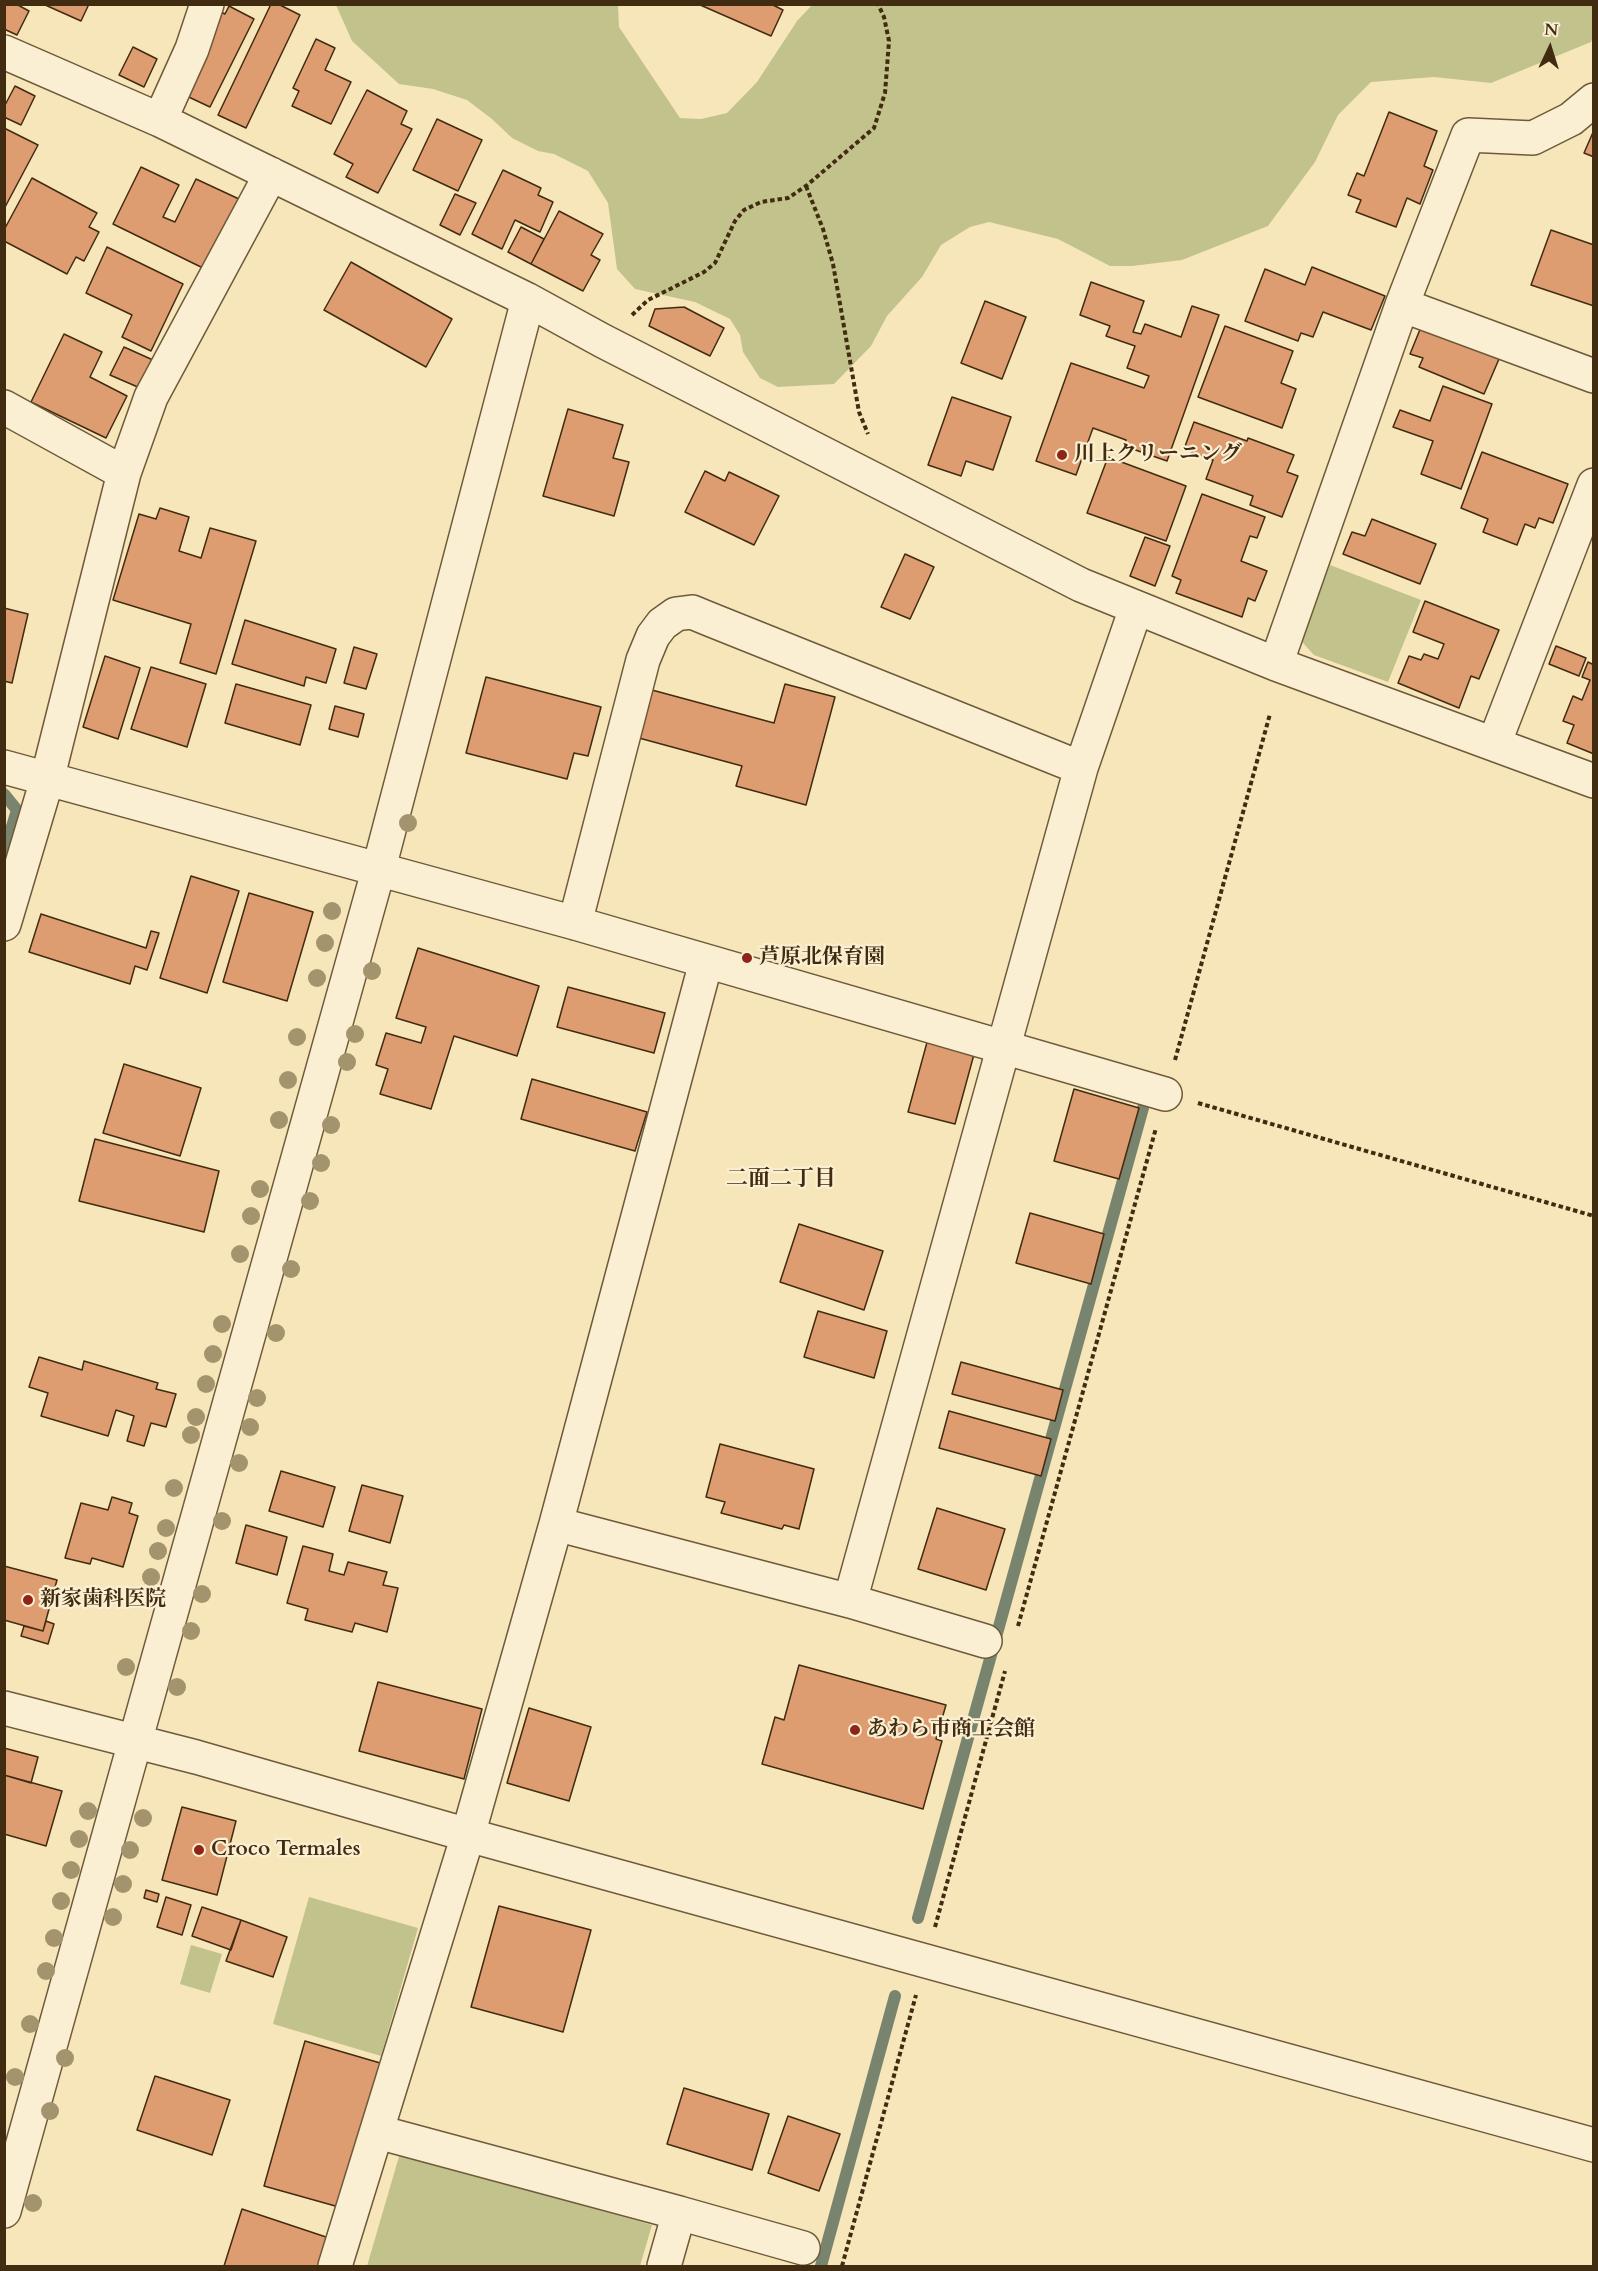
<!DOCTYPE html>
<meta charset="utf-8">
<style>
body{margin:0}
#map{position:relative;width:1598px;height:2271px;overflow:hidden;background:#f7e6b9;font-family:Cardo,serif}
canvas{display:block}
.frame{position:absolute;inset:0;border:6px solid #412b11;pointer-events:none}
.north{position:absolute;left:1520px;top:18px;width:60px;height:60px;-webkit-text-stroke:4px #faefd2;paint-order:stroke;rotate:4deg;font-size:16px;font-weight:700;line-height:24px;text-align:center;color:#412b11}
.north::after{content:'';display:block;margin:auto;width:21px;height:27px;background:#412b11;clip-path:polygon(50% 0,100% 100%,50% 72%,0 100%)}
</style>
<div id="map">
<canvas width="1598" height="2271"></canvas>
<div class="frame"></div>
<div class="north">N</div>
</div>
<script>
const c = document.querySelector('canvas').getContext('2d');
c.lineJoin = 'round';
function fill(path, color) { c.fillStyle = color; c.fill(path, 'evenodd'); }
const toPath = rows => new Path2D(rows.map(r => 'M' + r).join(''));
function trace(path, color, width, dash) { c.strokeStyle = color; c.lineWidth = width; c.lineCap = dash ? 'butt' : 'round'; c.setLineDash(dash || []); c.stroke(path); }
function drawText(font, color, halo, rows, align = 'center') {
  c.font = font + ' Cardo,"Noto Serif JP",serif'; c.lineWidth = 4.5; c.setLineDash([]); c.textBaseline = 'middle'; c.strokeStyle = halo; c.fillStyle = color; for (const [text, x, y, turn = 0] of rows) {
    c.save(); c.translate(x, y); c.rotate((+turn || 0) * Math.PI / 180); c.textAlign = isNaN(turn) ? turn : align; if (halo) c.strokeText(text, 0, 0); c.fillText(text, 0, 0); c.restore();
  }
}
fill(toPath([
 [1593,4,1593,36,1591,42,1491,83,1434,77,1371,82,1338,115,1315,162,1268,226,1182,260,1132,266,1110,266,1058,239,989,222,970,227,941,245,922,277,887,316,871,346,834,384,778,387,760,378,743,352,740,335,730,319,695,302,635,289,617,269,608,203,588,171,554,154,538,151,512,138,492,119,467,100,433,89,399,84,352,41,336,5,618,5,619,27,680,118,701,119,727,113,757,82,797,21,812,5],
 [1330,565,1421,600,1388,682,1314,655,1303,643,1302,635],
 [309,1897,418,1928,381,2056,273,2024],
 [191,1945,222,1954,210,1993,180,1984],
 [400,2153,652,2225,640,2266,367,2266]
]), '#c2c38c');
trace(toPath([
 [4,794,17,810,4,853],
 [918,1918,1143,1108],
 [821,2266,895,1996]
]), '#78846e', 12);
const building = toPath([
 [4,4,16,4,29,11,17,35,4,29,4,4],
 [43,4,89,4,81,21,43,4],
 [271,4,278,4,300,15,246,128,218,115,271,4],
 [698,4,771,4,783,10,771,36,698,4],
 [229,6,254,19,210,107,178,92,219,11,225,14,229,6],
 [316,39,335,48,325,70,351,82,331,124,292,106,299,91,293,88,316,39],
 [133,47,157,59,144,87,119,75,133,47],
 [15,86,35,96,21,125,4,117,4,107,15,86],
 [367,90,407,111,401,124,412,129,378,193,346,177,353,164,334,154,367,90],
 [1389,112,1437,131,1424,166,1433,170,1420,204,1407,198,1396,227,1356,212,1361,200,1348,195,1357,173,1364,176,1389,112],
 [437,119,482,140,458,191,413,170,437,119],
 [4,128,38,145,4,209,4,128],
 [1594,130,1594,157,1584,153,1594,130],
 [141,167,179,185,163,217,175,222,196,179,239,199,205,269,113,224,141,167],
 [503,170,541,188,538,195,553,202,540,232,515,220,502,249,472,234,503,170],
 [32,178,97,213,89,227,99,232,84,261,76,257,67,274,4,241,4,230,32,178],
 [455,194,476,203,460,235,440,225,455,194],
 [559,211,603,234,591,255,600,260,583,291,531,264,559,211],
 [521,227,544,239,531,264,508,252,521,227],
 [1551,230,1594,245,1594,306,1531,285,1551,230],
 [107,247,183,284,151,351,122,337,132,315,86,293,107,247],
 [351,262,452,319,426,367,324,310,351,262],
 [1312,267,1385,296,1371,330,1323,312,1313,337,1301,333,1298,341,1245,321,1265,269,1305,285,1312,267],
 [1091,282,1144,301,1133,332,1141,334,1145,324,1181,337,1192,306,1219,315,1167,461,1124,446,1126,440,1093,428,1076,475,1036,461,1071,363,1144,388,1149,376,1127,368,1135,346,1106,336,1110,326,1080,315,1091,282],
 [985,301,1026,317,1002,379,961,363,985,301],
 [684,307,724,328,710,356,649,326,655,309,684,307],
 [1225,326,1293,351,1281,383,1296,389,1282,428,1198,397,1225,326],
 [1421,327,1499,359,1484,394,1419,367,1423,358,1410,354,1421,327],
 [64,334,102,352,90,377,127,396,106,438,31,402,64,334],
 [124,347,153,360,140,388,110,375,124,347],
 [1443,386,1492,404,1461,489,1421,474,1433,441,1393,427,1400,410,1430,421,1443,386],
 [952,397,1011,417,993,470,966,461,961,476,928,465,952,397],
 [568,409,623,425,613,458,629,462,614,516,543,496,568,409],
 [1194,422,1247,441,1248,438,1294,455,1287,472,1298,476,1282,517,1250,505,1253,496,1206,479,1213,460,1184,449,1194,422],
 [1482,452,1568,484,1553,523,1539,518,1535,528,1525,524,1517,545,1483,532,1488,519,1461,508,1482,452],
 [1108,457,1186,486,1166,541,1087,513,1108,457],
 [705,471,725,481,729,472,779,496,754,545,685,512,705,471],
 [1202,494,1265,517,1257,538,1250,536,1241,561,1267,571,1255,601,1248,598,1242,617,1176,593,1181,580,1172,576,1202,494],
 [160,508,189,517,179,551,201,558,210,528,256,541,216,674,180,663,191,624,113,600,139,514,156,519,160,508],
 [1372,519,1436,544,1420,584,1343,554,1352,532,1365,536,1372,519],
 [1145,537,1170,546,1155,586,1130,576,1145,537],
 [905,554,934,567,910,619,881,607,905,554],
 [1425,601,1499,630,1479,679,1471,676,1459,708,1398,683,1409,656,1421,660,1424,654,1438,659,1444,644,1413,632,1425,601],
 [4,608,28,614,12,683,4,681,4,608],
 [245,620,336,649,326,683,306,677,304,686,232,664,245,620],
 [1556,646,1586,658,1579,676,1549,664,1556,646],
 [354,647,377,654,366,689,344,683,354,647],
 [105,656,140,668,118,739,83,727,105,656],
 [1588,662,1594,665,1594,754,1567,743,1574,725,1563,721,1573,696,1582,700,1590,680,1582,677,1588,662],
 [151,667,206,684,187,747,131,729,151,667],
 [486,677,601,707,588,756,574,753,567,779,466,753,486,677],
 [236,684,311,705,300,745,225,723,236,684],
 [785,684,835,697,806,805,736,786,742,766,639,738,652,690,774,723,785,684],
 [335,706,364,714,358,737,329,729,335,706],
 [191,876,239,891,207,993,160,978,191,876],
 [249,893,313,912,287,1001,223,982,249,893],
 [41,914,146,948,151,931,159,933,147,970,135,966,130,984,29,952,41,914],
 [418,948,539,986,517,1056,454,1036,431,1109,380,1094,388,1069,376,1065,386,1033,421,1043,426,1027,396,1018,418,948],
 [568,987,665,1013,654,1053,557,1027,568,987],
 [929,1035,976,1047,955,1124,908,1112,929,1035],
 [124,1064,201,1088,180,1156,103,1133,124,1064],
 [532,1079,647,1112,635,1151,521,1119,532,1079],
 [1074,1089,1139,1108,1119,1179,1054,1161,1074,1089],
 [95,1139,219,1171,204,1232,79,1201,95,1139],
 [1030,1213,1104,1234,1091,1284,1016,1263,1030,1213],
 [799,1224,883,1251,864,1310,780,1282,799,1224],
 [818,1311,887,1331,874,1378,804,1357,818,1311],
 [39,1357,82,1370,84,1361,158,1383,156,1389,176,1394,166,1427,151,1423,144,1446,127,1441,134,1416,116,1410,108,1436,41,1416,48,1393,29,1387,39,1357],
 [961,1362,1063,1390,1055,1421,952,1394,961,1362],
 [949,1411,1051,1439,1041,1476,939,1448,949,1411],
 [720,1444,814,1469,799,1529,784,1525,782,1529,721,1513,725,1502,706,1497,720,1444],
 [281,1471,335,1487,323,1527,269,1511,281,1471],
 [362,1485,403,1496,390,1543,349,1531,362,1485],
 [112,1497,132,1503,129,1513,138,1516,123,1567,92,1558,90,1564,65,1558,81,1503,108,1510,112,1497],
 [937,1508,1005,1529,986,1590,918,1569,937,1508],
 [246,1525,287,1537,277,1575,236,1563,246,1525],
 [303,1546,333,1554,329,1571,344,1575,348,1562,387,1572,383,1585,398,1588,387,1632,355,1623,352,1632,305,1620,308,1609,287,1603,303,1546],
 [4,1566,57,1580,43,1631,4,1620,4,1566],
 [46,1621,54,1624,48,1644,21,1636,24,1626,43,1631,46,1621],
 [799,1665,946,1705,936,1739,942,1741,923,1809,762,1764,775,1717,784,1720,799,1665],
 [378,1682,482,1709,464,1779,359,1751,378,1682],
 [529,1708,591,1727,569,1801,507,1783,529,1708],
 [4,1748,38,1757,31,1783,4,1775,4,1748],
 [4,1775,62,1791,46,1846,4,1834,4,1775],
 [182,1807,236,1821,217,1895,162,1880,182,1807],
 [146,1890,159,1894,157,1902,144,1898,146,1890],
 [166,1897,191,1905,182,1935,157,1927,166,1897],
 [499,1906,591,1930,563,2032,471,2007,499,1906],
 [202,1907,241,1920,231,1950,192,1936,202,1907],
 [241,1920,287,1937,273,1977,226,1961,241,1920],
 [305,2041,387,2065,346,2209,264,2186,305,2041],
 [155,2076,230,2100,212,2155,137,2130,155,2076],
 [684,2088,769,2114,752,2170,667,2144,684,2088],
 [788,2116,840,2134,819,2191,768,2173,788,2116],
 [242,2209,335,2240,327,2266,224,2266,242,2209]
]);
fill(building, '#de9c71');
trace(building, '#412b11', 1.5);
const minor = toPath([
 [4,52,160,120,528,300,603,341,1081,585,1276,664,1594,781],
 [160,120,192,49,207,4],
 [1402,305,1594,376],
 [4,407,124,473],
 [1276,664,1402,305,1468,135,1533,138,1571,119,1594,100],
 [1494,744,1594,485],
 [4,767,575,923,1165,1094],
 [575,923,643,660,653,636,662,624,676,614,692,612,709,619,1081,768],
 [4,924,47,780,124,473,151,397,271,174],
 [556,1524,850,1601,1081,768,1136,608],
 [850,1601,985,1641],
 [4,1708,196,1757,468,1835,1594,2145],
 [378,2132,679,2213,664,2266],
 [4,2211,379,868,528,300],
 [679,2213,803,2248],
 [335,2266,468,1835,556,1524,706,962]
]);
trace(minor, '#6e5a3b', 36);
trace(toPath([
 [806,186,823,229,833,264,859,412,868,434],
 [632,315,648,300,704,272,715,263,735,221,744,210,761,202,788,198,806,186,874,128,885,93,889,41,884,17,878,4],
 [1175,1060,1270,714],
 [1198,1103,1594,1216],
 [1018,1626,1156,1128],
 [935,1927,1005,1671],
 [842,2266,916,1995]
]), '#412b11', 4, [4.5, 3]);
trace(minor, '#faefd2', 33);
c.fillStyle = '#a4946e';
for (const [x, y] of [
 [408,823],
 [332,911],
 [325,943],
 [372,971],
 [317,978],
 [355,1034],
 [297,1037],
 [347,1062],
 [288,1080],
 [279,1120],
 [331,1125],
 [321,1163],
 [260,1189],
 [310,1201],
 [251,1216],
 [240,1254],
 [291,1269],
 [222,1324],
 [276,1333],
 [213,1354],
 [206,1384],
 [257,1398],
 [196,1417],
 [250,1427],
 [191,1435],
 [239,1463],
 [174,1488],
 [222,1521],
 [166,1528],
 [158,1551],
 [151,1577],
 [202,1594],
 [191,1631],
 [126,1667],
 [177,1687],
 [88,1811],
 [143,1818],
 [79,1839],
 [130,1850],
 [71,1870],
 [123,1884],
 [61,1901],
 [113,1917],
 [54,1938],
 [46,1971],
 [30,2024],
 [65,2058],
 [15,2077],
 [50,2111],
 [33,2203]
]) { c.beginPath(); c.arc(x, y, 9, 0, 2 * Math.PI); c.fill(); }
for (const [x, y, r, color] of [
 [1062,455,6,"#8f2418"],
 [747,958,6,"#8f2418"],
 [28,1600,6,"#8f2418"],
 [855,1730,6,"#8f2418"],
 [199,1850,6,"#8f2418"]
]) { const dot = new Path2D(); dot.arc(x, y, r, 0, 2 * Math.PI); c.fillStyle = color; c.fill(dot); trace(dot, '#faefd2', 2); }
drawText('bold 21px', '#412b11', '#faefd2', [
 ["川上クリーニング",1074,455],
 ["芦原北保育園",759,958],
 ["新家歯科医院",40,1600],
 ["あわら市商工会館",867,1730],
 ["Croco Termales",211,1850]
], 'left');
drawText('bold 22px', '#412b11', '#faefd2', [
 ["二面二丁目",781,1180]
]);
</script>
